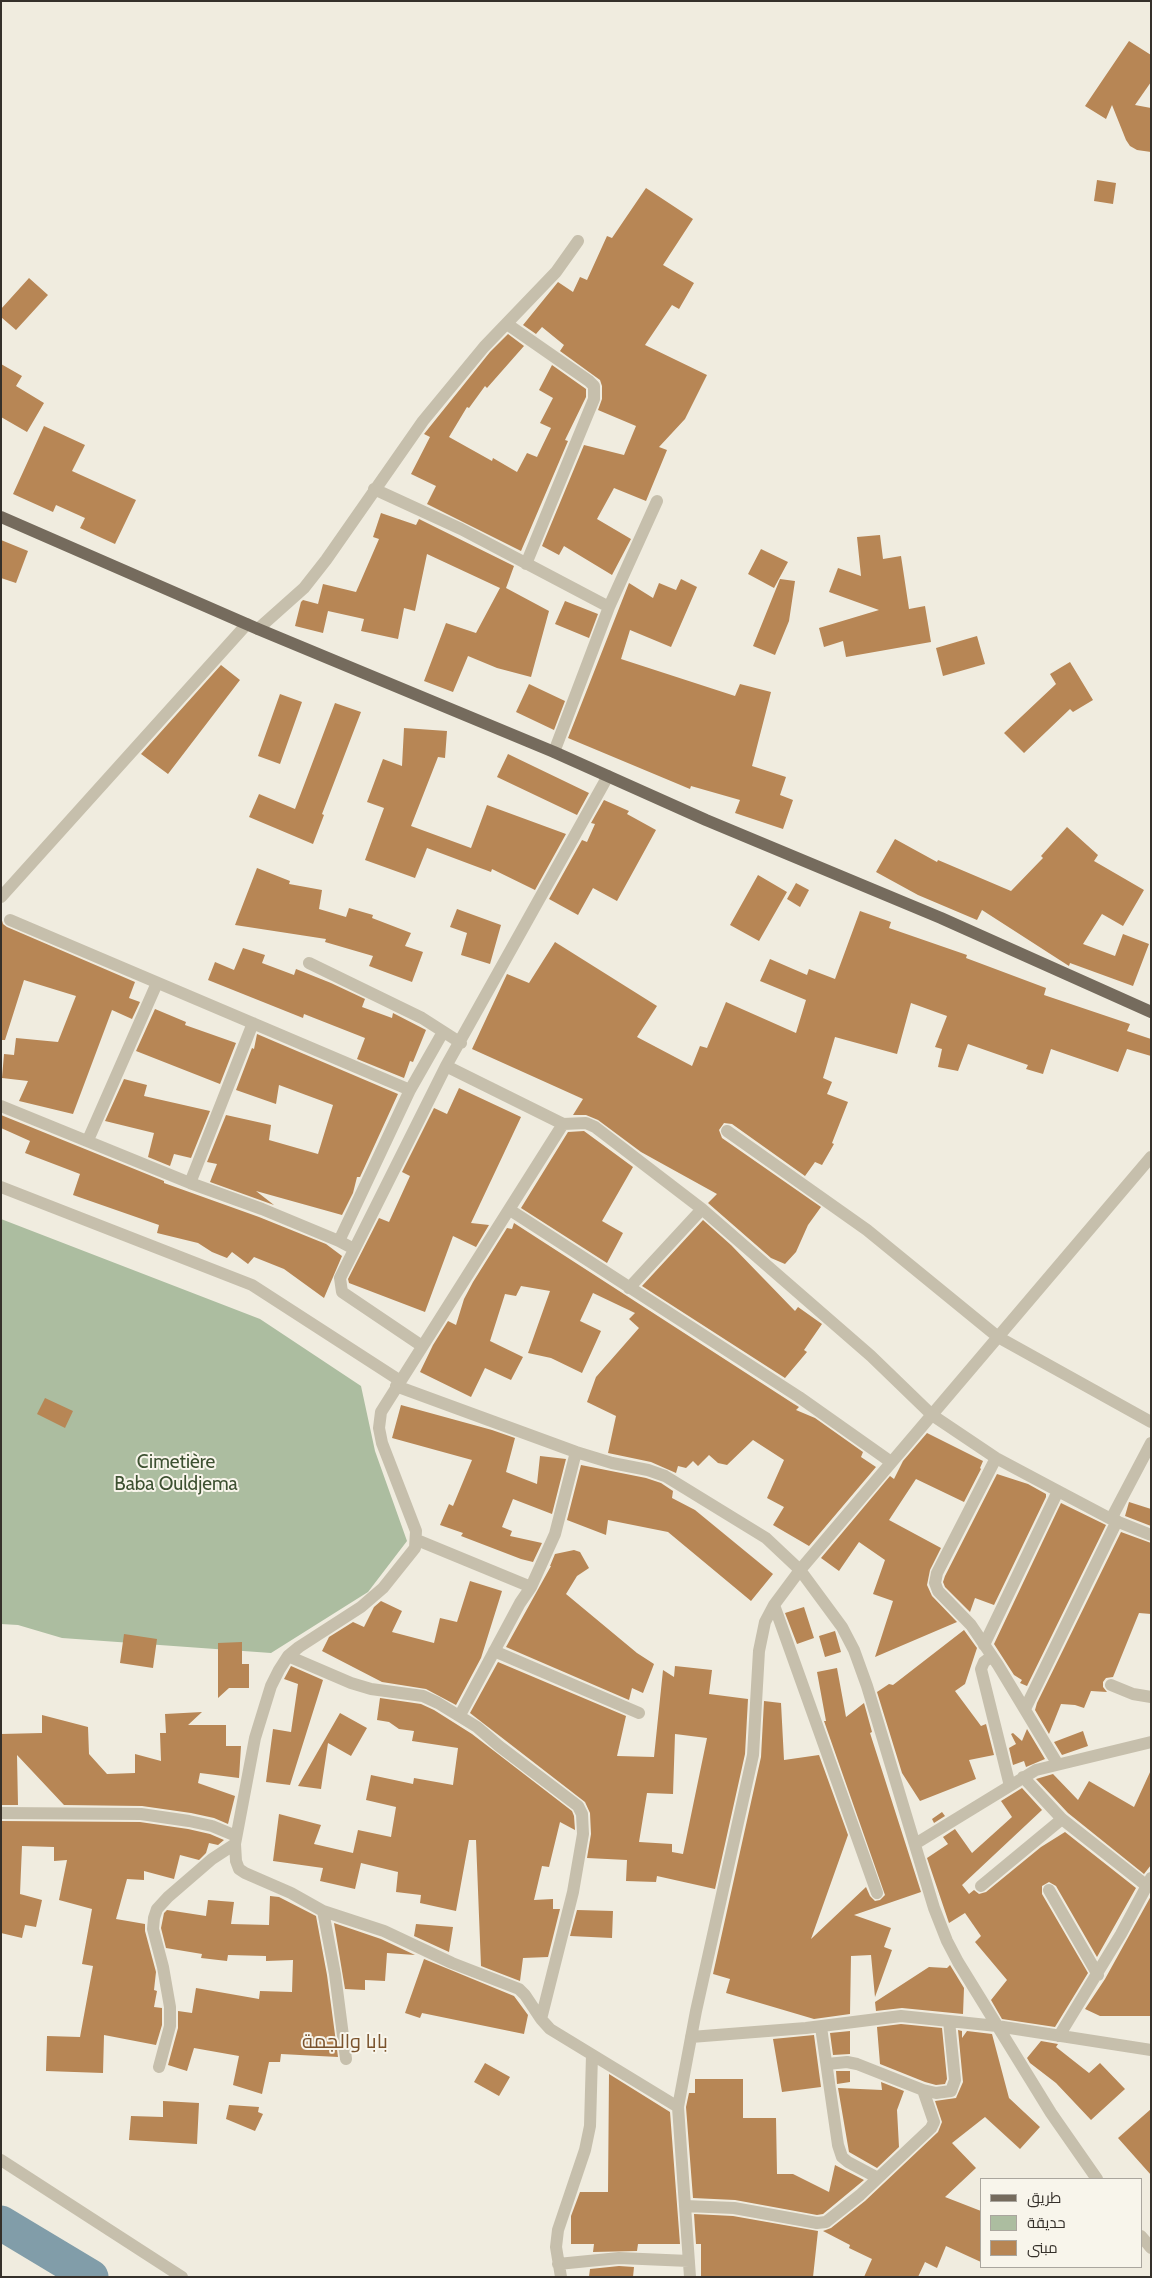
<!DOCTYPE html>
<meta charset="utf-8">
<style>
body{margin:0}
#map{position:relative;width:1152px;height:2278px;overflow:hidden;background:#f0ecdf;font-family:Cabin,Cairo,sans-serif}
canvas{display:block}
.frame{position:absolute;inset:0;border:2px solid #35302a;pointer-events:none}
.legend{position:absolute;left:980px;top:2178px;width:162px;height:90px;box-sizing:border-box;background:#f8f5eb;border:1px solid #aaa69e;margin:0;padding:6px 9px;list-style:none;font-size:15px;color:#35302a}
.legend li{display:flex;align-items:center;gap:10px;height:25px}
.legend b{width:25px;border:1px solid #aaa69e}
</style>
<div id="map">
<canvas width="1152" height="2278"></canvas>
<div class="frame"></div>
<ul class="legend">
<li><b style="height:6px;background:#756b5d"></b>طريق</li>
<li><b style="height:14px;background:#acbda0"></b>حديقة</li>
<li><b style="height:14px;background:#b78655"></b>مبنى</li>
</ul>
</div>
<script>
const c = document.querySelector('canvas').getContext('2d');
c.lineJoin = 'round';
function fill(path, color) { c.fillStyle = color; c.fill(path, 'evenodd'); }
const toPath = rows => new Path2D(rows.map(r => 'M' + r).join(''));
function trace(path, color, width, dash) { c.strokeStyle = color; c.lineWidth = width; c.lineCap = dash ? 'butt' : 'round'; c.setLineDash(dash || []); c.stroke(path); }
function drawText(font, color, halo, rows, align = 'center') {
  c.font = font + ' Cabin,Cairo,sans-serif'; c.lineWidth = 4; c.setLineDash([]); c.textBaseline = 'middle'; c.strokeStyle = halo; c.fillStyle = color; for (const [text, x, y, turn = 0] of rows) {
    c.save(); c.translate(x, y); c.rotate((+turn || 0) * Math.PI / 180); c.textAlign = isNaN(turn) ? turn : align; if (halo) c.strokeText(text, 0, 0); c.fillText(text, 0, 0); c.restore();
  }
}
fill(toPath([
 [1,1219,260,1319,361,1386,375,1451,407,1541,368,1592,271,1653,62,1638,18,1625,1,1624]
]), '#acbda0');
trace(toPath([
 [1,2223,91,2277]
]), '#819da9', 35);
fill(toPath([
 [1129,41,1151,55,1151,82,1135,105,1151,108,1151,152,1137,150,1130,146,1126,140,1112,105,1106,119,1085,106],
 [1097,180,1116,183,1113,204,1094,201],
 [646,188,693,219,663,265,694,283,679,309,672,305,645,345,707,375,685,419,659,447,667,450,646,501,614,488,597,519,631,539,612,575,564,546,559,555,542,546,584,445,624,455,636,426,598,410,602,399,602,386,600,380,560,351,564,345,542,327,536,334,523,325,558,282,573,292,580,277,587,280,607,236,612,238],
 [29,278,48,295,16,330,1,317,1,309],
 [508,334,524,346,487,388,485,386,469,408,467,407,449,437,492,461,493,458,517,472,527,453,537,457,551,428,540,423,553,398,539,390,552,365,586,389,586,397,565,440,568,441,521,551,427,504,436,486,411,474,430,437,424,434,490,352],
 [1,364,22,376,16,386,44,403,27,432,1,417],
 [44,426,85,445,72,471,136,500,115,544,80,528,85,518,56,505,53,512,13,494],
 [381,513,416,525,419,519,514,566,506,588,549,611,531,677,497,668,468,656,453,692,424,681,446,623,476,633,500,588,427,554,415,611,404,608,398,639,361,631,364,619,328,611,323,633,295,626,301,602,303,600,318,604,323,584,356,592,379,539,373,537],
 [880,535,883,559,901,556,909,609,925,606,931,642,846,657,843,641,824,647,819,628,879,610,829,592,838,568,861,576,857,537],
 [1,540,28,551,16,583,1,578],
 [761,549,788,562,774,588,748,574],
 [681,579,697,587,671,647,630,630,621,659,735,696,740,684,771,692,752,766,786,777,780,795,793,800,783,829,735,813,740,800,691,786,690,789,568,738,629,583,653,598,659,583,676,590],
 [780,579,795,581,789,621,775,655,753,646],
 [565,601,598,614,589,638,555,624],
 [977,636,985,664,943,676,936,648],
 [1070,662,1093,700,1073,712,1070,709,1024,753,1004,733,1056,684,1050,674],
 [221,665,240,680,168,774,141,754],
 [529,684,565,701,554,730,516,712],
 [280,694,302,702,280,764,258,756],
 [335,703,361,712,322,814,324,815,313,844,249,817,259,794,295,809],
 [404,728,447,731,445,758,438,757,411,826,471,848,487,805,566,834,535,890,492,869,491,872,427,848,415,878,365,860,384,808,367,802,383,759,402,766],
 [508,754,589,793,577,815,497,777],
 [604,800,629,811,627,814,656,830,617,901,593,888,578,915,549,899,582,840,587,842,595,824,591,823],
 [1067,827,1098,855,1094,861,1144,890,1123,926,1102,914,1083,944,1115,956,1123,934,1149,944,1133,986,1070,963,1069,966,982,910,977,920,918,895,876,872,895,839,937,862,938,860,1011,891,1043,858,1041,856],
 [257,868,290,881,289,884,322,890,319,909,346,917,349,908,373,915,372,918,411,933,405,946,423,952,412,982,369,966,373,956,325,942,326,939,235,925],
 [758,875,787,892,759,941,730,925],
 [796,883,809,890,800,907,787,899],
 [457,909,501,925,490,964,461,955,467,933,450,927],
 [860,911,891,922,889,928,967,955,966,958,1046,988,1044,995,1130,1024,1127,1031,1151,1039,1151,1056,1127,1049,1118,1072,1051,1049,1043,1074,1026,1069,1028,1065,968,1044,958,1071,938,1067,942,1049,935,1047,947,1016,911,1003,897,1054,835,1037,823,1078,832,1082,827,1094,848,1102,832,1143,834,1144,822,1165,815,1162,805,1176,732,1124,724,1123,719,1130,722,1138,821,1207,808,1225,796,1252,785,1264,771,1258,708,1203,717,1194,641,1152,598,1120,586,1115,573,1115,583,1099,472,1049,507,974,529,983,555,942,657,1006,637,1037,692,1066,700,1046,707,1048,726,1002,796,1033,806,1000,760,981,770,959,807,975,809,969,835,979],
 [1,917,3,924,7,927,135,982,129,998,140,1002,132,1019,112,1010,73,1114,19,1101,28,1081,2,1078,4,1054,14,1055,16,1038,58,1042,76,996,24,980,5,1040,1,1040],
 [243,948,265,955,262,963,294,975,296,969,331,983,365,999,362,1007,392,1018,393,1013,426,1030,413,1062,410,1061,404,1078,357,1059,365,1038,304,1014,303,1018,208,980,215,962,234,970],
 [155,1009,186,1022,185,1025,236,1043,220,1084,136,1051],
 [257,1034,398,1094,360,1177,357,1177,353,1193,342,1215,256,1191,274,1205,210,1182,217,1164,207,1162,226,1115,271,1125,269,1140,318,1154,333,1105,279,1085,276,1104,236,1090,252,1048,254,1049],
 [124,1079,147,1085,144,1096,210,1111,191,1158,174,1154,170,1166,148,1157,154,1133,105,1121],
 [459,1088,521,1117,471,1223,489,1225,476,1247,453,1236,425,1312,349,1283,348,1279,379,1218,389,1222,410,1176,402,1172,434,1108,447,1114],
 [1,1115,164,1181,164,1183,259,1217,326,1244,342,1256,324,1298,284,1269,254,1257,248,1264,232,1252,227,1258,212,1252,198,1243,157,1233,159,1225,73,1195,80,1174,25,1153,30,1141,1,1128],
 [584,1131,633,1167,602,1221,623,1233,607,1263,521,1208,568,1132],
 [703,1220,731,1245,795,1311,798,1307,822,1324,804,1350,807,1352,785,1378,642,1286],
 [514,1223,794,1404,799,1407,796,1410,815,1418,863,1452,861,1457,876,1467,809,1546,773,1525,784,1507,767,1498,784,1460,753,1440,727,1465,718,1463,709,1455,698,1466,693,1461,686,1468,678,1466,676,1473,651,1462,608,1453,616,1416,587,1402,596,1377,639,1328,629,1319,635,1313,593,1293,580,1321,601,1331,582,1373,551,1358,528,1353,550,1291,521,1286,516,1296,505,1294,490,1341,523,1357,511,1380,485,1368,471,1397,420,1372,433,1345,448,1321,456,1325,464,1299,473,1282,507,1228,512,1229],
 [45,1398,73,1411,65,1428,37,1414],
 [401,1405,492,1430,515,1438,506,1472,537,1484,540,1456,566,1459,552,1514,513,1499,502,1527,512,1531,510,1536,542,1543,533,1562,521,1559,461,1536,463,1533,440,1525,449,1504,453,1506,472,1460,392,1438],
 [927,1433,983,1461,980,1468,981,1469,964,1502,916,1479,889,1520,941,1548,930,1570,927,1585,932,1596,957,1622,875,1657,893,1601,873,1594,885,1560,859,1542,839,1571,821,1558,890,1476,894,1479,903,1461],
 [581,1465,646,1478,661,1483,673,1491,672,1498,695,1510,773,1574,751,1601,668,1532,608,1520,606,1535,567,1520],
 [997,1474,1028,1484,1046,1494,1046,1497,994,1605,975,1598,970,1612,945,1587,943,1582,945,1576],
 [1129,1502,1151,1509,1151,1526,1125,1516],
 [1061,1503,1106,1525,1027,1686,1020,1683,1022,1680,1014,1675,994,1644],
 [1121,1532,1151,1543,1151,1614,1139,1613,1113,1677,1106,1678,1103,1682,1103,1687,1107,1692,1091,1691,1084,1708,1075,1705,1061,1704,1049,1734,1035,1710,1037,1703],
 [574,1550,580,1552,589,1568,577,1576,566,1594,637,1653,654,1664,643,1693,632,1688,629,1700,506,1647,551,1566,550,1566,555,1554],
 [470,1581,502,1591,481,1658,456,1705,426,1689,382,1682,322,1651,329,1637,353,1622,364,1627,374,1607,381,1601,402,1611,392,1632,434,1643,440,1618,457,1622],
 [804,1607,814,1638,797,1644,785,1613],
 [964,1630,977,1648,965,1684,955,1691,981,1726,986,1724,994,1755,969,1760,976,1779,920,1801,902,1773,877,1692,889,1684,893,1685],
 [835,1631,841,1652,825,1657,819,1636],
 [124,1634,157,1639,153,1668,120,1663],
 [242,1642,242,1664,249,1664,249,1688,229,1688,218,1698,218,1643],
 [498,1662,626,1716,617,1756,654,1757,663,1670,674,1677,675,1666,712,1670,709,1694,748,1699,745,1754,715,1889,657,1876,656,1882,626,1881,627,1860,587,1858,591,1834,590,1813,585,1802,470,1713],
 [675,1734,707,1738,683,1854,672,1852,672,1844,639,1842,647,1793,673,1794],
 [291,1666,323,1680,290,1785,266,1782,273,1729,291,1732,298,1684,284,1679],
 [837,1668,846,1717,864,1703,872,1732,870,1733,921,1892,854,1915,891,1928,884,1947,892,1950,875,1997,871,1955,851,1956,850,2014,814,2019,726,1993,730,1979,713,1974,761,1757,764,1701,781,1703,784,1760,819,1755,848,1835,811,1939,866,1887,870,1896,875,1901,880,1900,885,1895,824,1721,826,1721,817,1672],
 [380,1698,421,1704,434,1710,472,1734,572,1811,574,1816,575,1830,560,1822,549,1867,542,1866,534,1900,553,1899,553,1909,560,1909,548,1957,523,1958,520,1981,481,1966,476,1840,469,1840,456,1911,420,1903,421,1895,396,1892,398,1872,361,1863,355,1889,320,1881,323,1868,273,1861,279,1814,321,1825,314,1844,353,1853,358,1830,391,1837,396,1807,366,1800,371,1775,413,1784,414,1778,453,1785,458,1748,412,1741,414,1731,399,1729,389,1722,377,1720],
 [202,1712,188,1725,226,1725,226,1746,241,1746,239,1778,200,1773,198,1783,235,1796,228,1824,214,1818,191,1813,142,1806,64,1805,17,1755,18,1805,1,1805,1,1734,42,1733,42,1715,88,1727,89,1754,107,1774,135,1773,135,1754,161,1761,160,1733,166,1733,165,1714],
 [340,1713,367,1728,351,1756,328,1743,321,1789,298,1786],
 [1027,1729,1045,1759,1026,1767,1024,1761,1013,1765,1009,1748,1016,1744,1011,1734,1013,1733,1022,1741],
 [1083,1731,1088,1746,1062,1755,1054,1742],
 [1151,1770,1151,1865,1144,1874,1068,1813,1036,1779,1053,1774,1078,1800,1089,1781,1134,1807],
 [1022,1788,1042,1810,962,1885,969,1894,974,1890,979,1894,986,1892,1041,1847,1065,1832,1136,1888,1097,1957,1056,1886,1049,1882,1042,1886,1042,1894,1088,1973,1055,2027,1002,2019,991,2000,1007,1980,975,1942,981,1936,965,1913,949,1923,927,1858,948,1844,943,1837,955,1829,972,1853,1012,1817,1001,1801],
 [942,1812,945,1816,934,1823,932,1819],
 [1,1821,140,1822,188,1829,210,1834,224,1840,218,1845,209,1843,206,1853,199,1860,180,1855,174,1879,144,1871,144,1880,127,1879,116,1919,145,1924,145,1931,156,1972,154,1990,157,1991,154,2007,162,2008,162,2025,156,2045,104,2035,103,2073,46,2071,47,2036,80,2037,93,1966,82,1964,92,1909,59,1900,67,1860,54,1861,54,1847,22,1846,20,1894,42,1900,36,1927,25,1925,22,1938,1,1933],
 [270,1896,279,1897,316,1916,327,1975,338,2057,281,2054,280,2062,269,2062,262,2094,233,2085,239,2056,194,2048,187,2071,168,2065,178,2028,178,2011,192,2013,196,1988,259,1999,260,1991,292,1992,293,1960,266,1961,266,1956,228,1955,227,1961,201,1958,202,1954,166,1948,161,1928,164,1913,167,1910,206,1916,208,1900,234,1902,231,1924,269,1925],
 [1151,1896,1151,2016,1100,2016,1085,2009,1105,1979],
 [577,1910,613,1911,612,1938,570,1936],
 [334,1923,381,1939,415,1955,387,1953,385,1981,365,1980,365,1990,345,1989],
 [416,1924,453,1927,449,1952,414,1936],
 [424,1959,514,1996,528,2015,524,2034,422,2013,420,2018,405,2013],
 [950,1965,964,1988,963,2014,902,2008,876,2011,875,2002,929,1967,947,1968],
 [901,2024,942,2028,947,2079,945,2084,936,2085,925,2082,880,2064,877,2027],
 [958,2030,962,2031,962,2038,967,2031,992,2034,1009,2098,1040,2127,1020,2149,985,2117,952,2143,976,2168,945,2197,981,2211,981,2262,946,2246,937,2268,925,2262,918,2277,864,2277,872,2259,849,2248,850,2245,823,2231,831,2228,865,2201,938,2132,942,2122,935,2101,956,2098,963,2082],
 [850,2031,850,2054,833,2055,830,2033],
 [814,2035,821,2087,782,2092,773,2039],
 [1041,2041,1058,2044,1056,2047,1089,2073,1100,2063,1125,2089,1091,2120,1056,2083,1030,2063,1027,2058],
 [485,2063,510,2077,499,2096,474,2082],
 [836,2071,850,2071,850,2082,837,2084],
 [609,2074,670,2112,680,2244,638,2244,637,2251,593,2252,594,2244,571,2244,571,2216,580,2192,608,2192],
 [695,2079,743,2079,743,2118,776,2118,777,2174,793,2174,829,2192,835,2165,864,2180,823,2214,817,2215,735,2200,693,2198,686,2107,689,2093,695,2093],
 [881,2082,904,2091,897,2110,899,2147,877,2168,849,2152,838,2088,882,2090],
 [163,2101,199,2103,197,2144,129,2140,131,2116,163,2117],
 [229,2105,259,2107,258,2112,263,2114,255,2131,226,2119],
 [1151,2109,1151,2175,1118,2138],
 [694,2214,733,2216,818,2231,813,2277,701,2277,701,2244,696,2244],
 [619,2266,634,2267,633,2277,589,2277,590,2269]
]), '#b78655');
trace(toPath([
 [507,324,589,381,594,386,594,399,526,564],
 [374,489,461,529,609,607],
 [258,629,304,588,326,560,423,421,484,347,556,272,578,241],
 [554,752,609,607,657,501],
 [1,897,247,624],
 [10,920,410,1090],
 [309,963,422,1018,461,1043],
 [446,1066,563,1124,586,1123,595,1127,702,1209,871,1356,932,1415,996,1458,1058,1491,1111,1519,1151,1443],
 [1,1106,190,1183,262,1209,339,1241,354,1249],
 [563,1124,381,1412,379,1428,382,1443,416,1531,415,1548,383,1588,361,1607,299,1647,288,1656,279,1670,271,1686,255,1738,235,1844,236,1861,239,1869,245,1873,291,1893,323,1911,384,1931,452,1963,519,1989,525,1995,541,2019,550,2029,678,2107],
 [727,1131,867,1230,998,1337,1151,1422],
 [88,1140,157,983],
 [190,1183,253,1023],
 [1,1187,252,1285,399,1380],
 [510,1210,799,1397,891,1462],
 [339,1241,410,1090,443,1032],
 [629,1288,702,1209],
 [422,1346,342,1292,340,1278,446,1066,608,776],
 [396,1386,576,1452,612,1463,648,1470,665,1476,766,1538,800,1570,842,1627,854,1650,867,1686,934,1908,947,1941,958,1962,1051,2113,1097,2179],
 [996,1458,937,1573,935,1583,938,1591,971,1625,998,1665,1057,1763],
 [1111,1519,1151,1535],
 [417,1540,531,1587],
 [774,1605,877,1893],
 [984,1645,1058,1491],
 [494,1651,639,1713],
 [288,1656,351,1683,371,1689,423,1696,438,1703,477,1727,499,1746,578,1806,582,1814,583,1834,573,1892,541,2019],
 [992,1656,984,1662,981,1669,1010,1786],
 [1111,1685,1133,1694,1151,1697],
 [1025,1709,1117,1521],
 [460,1715,520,1603,531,1587,555,1534,576,1452],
 [1023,1777,1062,1819,1147,1886],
 [1,1813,141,1814,189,1821,212,1826,236,1836],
 [915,1844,1036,1770,1151,1742],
 [981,1886,1062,1819],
 [1049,1890,1098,1975],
 [323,1911,335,1974,346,2059],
 [821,2027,838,2145,842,2157,848,2162,878,2178],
 [1059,2036,1121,1934,1151,1878],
 [691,2037,806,2028,901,2016,997,2026,1151,2050],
 [827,2064,847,2062,857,2064,923,2090,936,2093,951,2091,955,2080,949,2021],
 [159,2067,170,2026,170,2007,163,1967,153,1929,154,1918,157,1909,168,1897,212,1859,235,1844],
 [1,2160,182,2277],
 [685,2206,734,2208,817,2223,826,2222,860,2195,931,2128,934,2122,923,2090],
 [1141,2236,1151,2248],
 [558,2264,619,2258,689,2261],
 [561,2277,556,2247,558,2230,585,2150,590,2126,592,2055],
 [690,2277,678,2107,696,2011,753,1755,759,1651,765,1622,774,1605,800,1570,1151,1157]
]), '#c6bfac', 12);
trace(toPath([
 [1,517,258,629,554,752,706,820,941,918,1151,1012]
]), '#756b5d', 12);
drawText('19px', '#3d5131', '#f8f5eb', [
 ["Cimetière",176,1462],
 ["Baba Ouldjema",176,1484]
]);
drawText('20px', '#7a532d', '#f8f5eb', [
 ["بابا والجمة",345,2042]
]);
</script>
